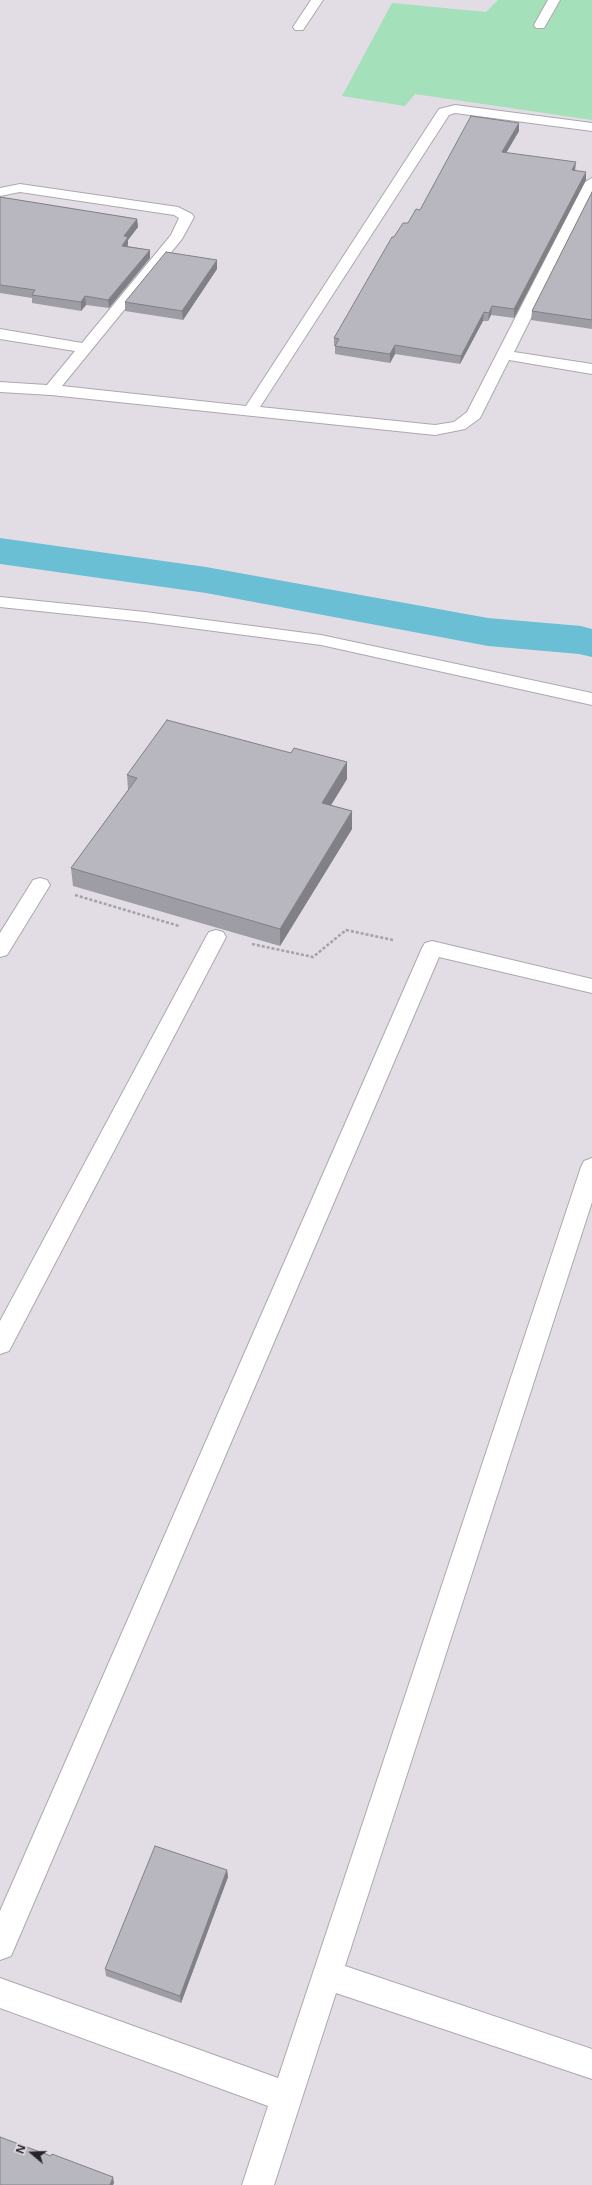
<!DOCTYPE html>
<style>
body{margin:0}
#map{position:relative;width:592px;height:2185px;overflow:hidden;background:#e2dde5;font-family:"Open Sans",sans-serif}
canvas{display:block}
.north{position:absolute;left:12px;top:2133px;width:40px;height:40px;-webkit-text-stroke:3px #e2dde5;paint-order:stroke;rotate:289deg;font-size:11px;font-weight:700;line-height:16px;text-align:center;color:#262427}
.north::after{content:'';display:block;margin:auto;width:14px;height:18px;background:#262427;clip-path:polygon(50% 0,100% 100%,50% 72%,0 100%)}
</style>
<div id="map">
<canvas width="592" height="2185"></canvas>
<div class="north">N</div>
</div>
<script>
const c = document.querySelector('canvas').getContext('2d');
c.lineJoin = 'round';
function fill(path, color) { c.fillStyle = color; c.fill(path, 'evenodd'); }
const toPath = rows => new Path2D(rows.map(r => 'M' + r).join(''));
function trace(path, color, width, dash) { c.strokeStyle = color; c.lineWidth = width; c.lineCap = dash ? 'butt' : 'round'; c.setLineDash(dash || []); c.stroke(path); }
fill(toPath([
 [498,0,592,0,592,120,415,94,405,106,342,96,392,3,486,12]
]), '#a4e0b9');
fill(toPath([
 [0,538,206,567,488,618,581,626,592,629,592,657,579,654,488,646,206,593,0,564,0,538]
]), '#6abfd5');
const minor = toPath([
 [311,0,323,0,303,30,295,30,293,27,311,0],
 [548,0,560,0,544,28,536,28,534,25,548,0],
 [455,105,592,123,592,131,455,113,449,115,260,407,435,425,454,422,467,412,585,182,592,178,592,196,514,352,592,364,592,374,509,360,480,418,465,429,435,435,51,395,0,392,0,382,47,385,75,351,0,339,0,329,82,343,171,235,179,218,174,215,20,192,0,196,0,188,20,184,178,207,192,214,194,217,182,239,62,386,246,406,439,109,455,105],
 [0,597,145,612,321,635,592,693,592,705,321,645,145,622,0,607,0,597],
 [40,878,47,880,50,885,7,955,0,957,0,933,33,880,40,878],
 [216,930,223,932,226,937,9,1351,0,1354,0,1321,206,937,209,932,216,930],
 [432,941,592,979,592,993,439,957,11,1956,0,1960,0,1911,422,948,425,943,432,941],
 [592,1158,592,1202,345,1966,592,2049,592,2079,336,1993,274,2185,242,2185,268,2106,0,2008,0,1978,278,2078,581,1167,584,1161,592,1158]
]);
trace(minor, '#ada7af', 2);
trace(toPath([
 [75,895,179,926],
 [252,944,313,957,346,930,393,940]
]), '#a5a1a8', 2.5, [3, 2]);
fill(minor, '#fff');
fill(toPath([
 [519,123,519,131,506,153,575,170,586,180,514,318,491,315,488,321,483,321,460,364,395,354,390,363,335,354,335,346,334,346,334,338,394,237,408,223,420,210],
 [592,192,592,329,531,320,532,311],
 [0,197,137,219,138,227,128,240,128,245,127,246,150,250,150,258,109,308,86,305,81,311,32,303,32,298,0,293],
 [217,269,183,320,125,311,125,302],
 [291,753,347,762,347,779,331,805,352,811,352,829,280,946,73,886,71,868,128,790,127,775],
 [227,1870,228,1877,181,2003,106,1976,105,1969]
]), '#9e9da5');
fill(toPath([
 [519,123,519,131,502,160,502,152],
 [576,162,575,171,572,170],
 [586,172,586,180,514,318,514,309],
 [137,219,138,227,128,240,128,245,122,254,122,246,124,236],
 [150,250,150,258,109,308,108,300],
 [217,260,217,269,183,320,182,311],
 [85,296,86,305,81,311,81,302],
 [492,306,491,315,488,321,489,313],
 [484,312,483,321,460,364,461,356],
 [395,345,395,354,390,363,390,354],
 [347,762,347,779,322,820,322,803],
 [352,811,352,829,280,946,280,929],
 [227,1870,228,1877,181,2003,180,1996],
 [113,2177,114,2183,113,2185,110,2185]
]), '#818086');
const building = toPath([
 [471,116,519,123,502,152,576,162,572,170,586,172,514,309,492,306,489,313,484,312,461,356,395,345,390,354,335,346,339,339,334,338,392,237,394,237,403,223,408,223,416,209,420,210,471,116],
 [592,192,592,320,532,311,592,192],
 [0,197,137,219,124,236,128,237,122,246,150,250,108,300,85,296,81,302,32,295,35,290,0,285,0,197],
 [166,252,217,260,182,311,125,302,166,252],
 [167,720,291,753,294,748,347,762,322,803,352,811,280,929,71,868,137,778,127,775,167,720],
 [155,1846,227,1870,180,1996,105,1969,155,1846],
 [0,2137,51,2156,52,2154,113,2177,110,2185,0,2185,0,2137]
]);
fill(building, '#b8b7c0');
trace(building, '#818086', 1);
</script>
